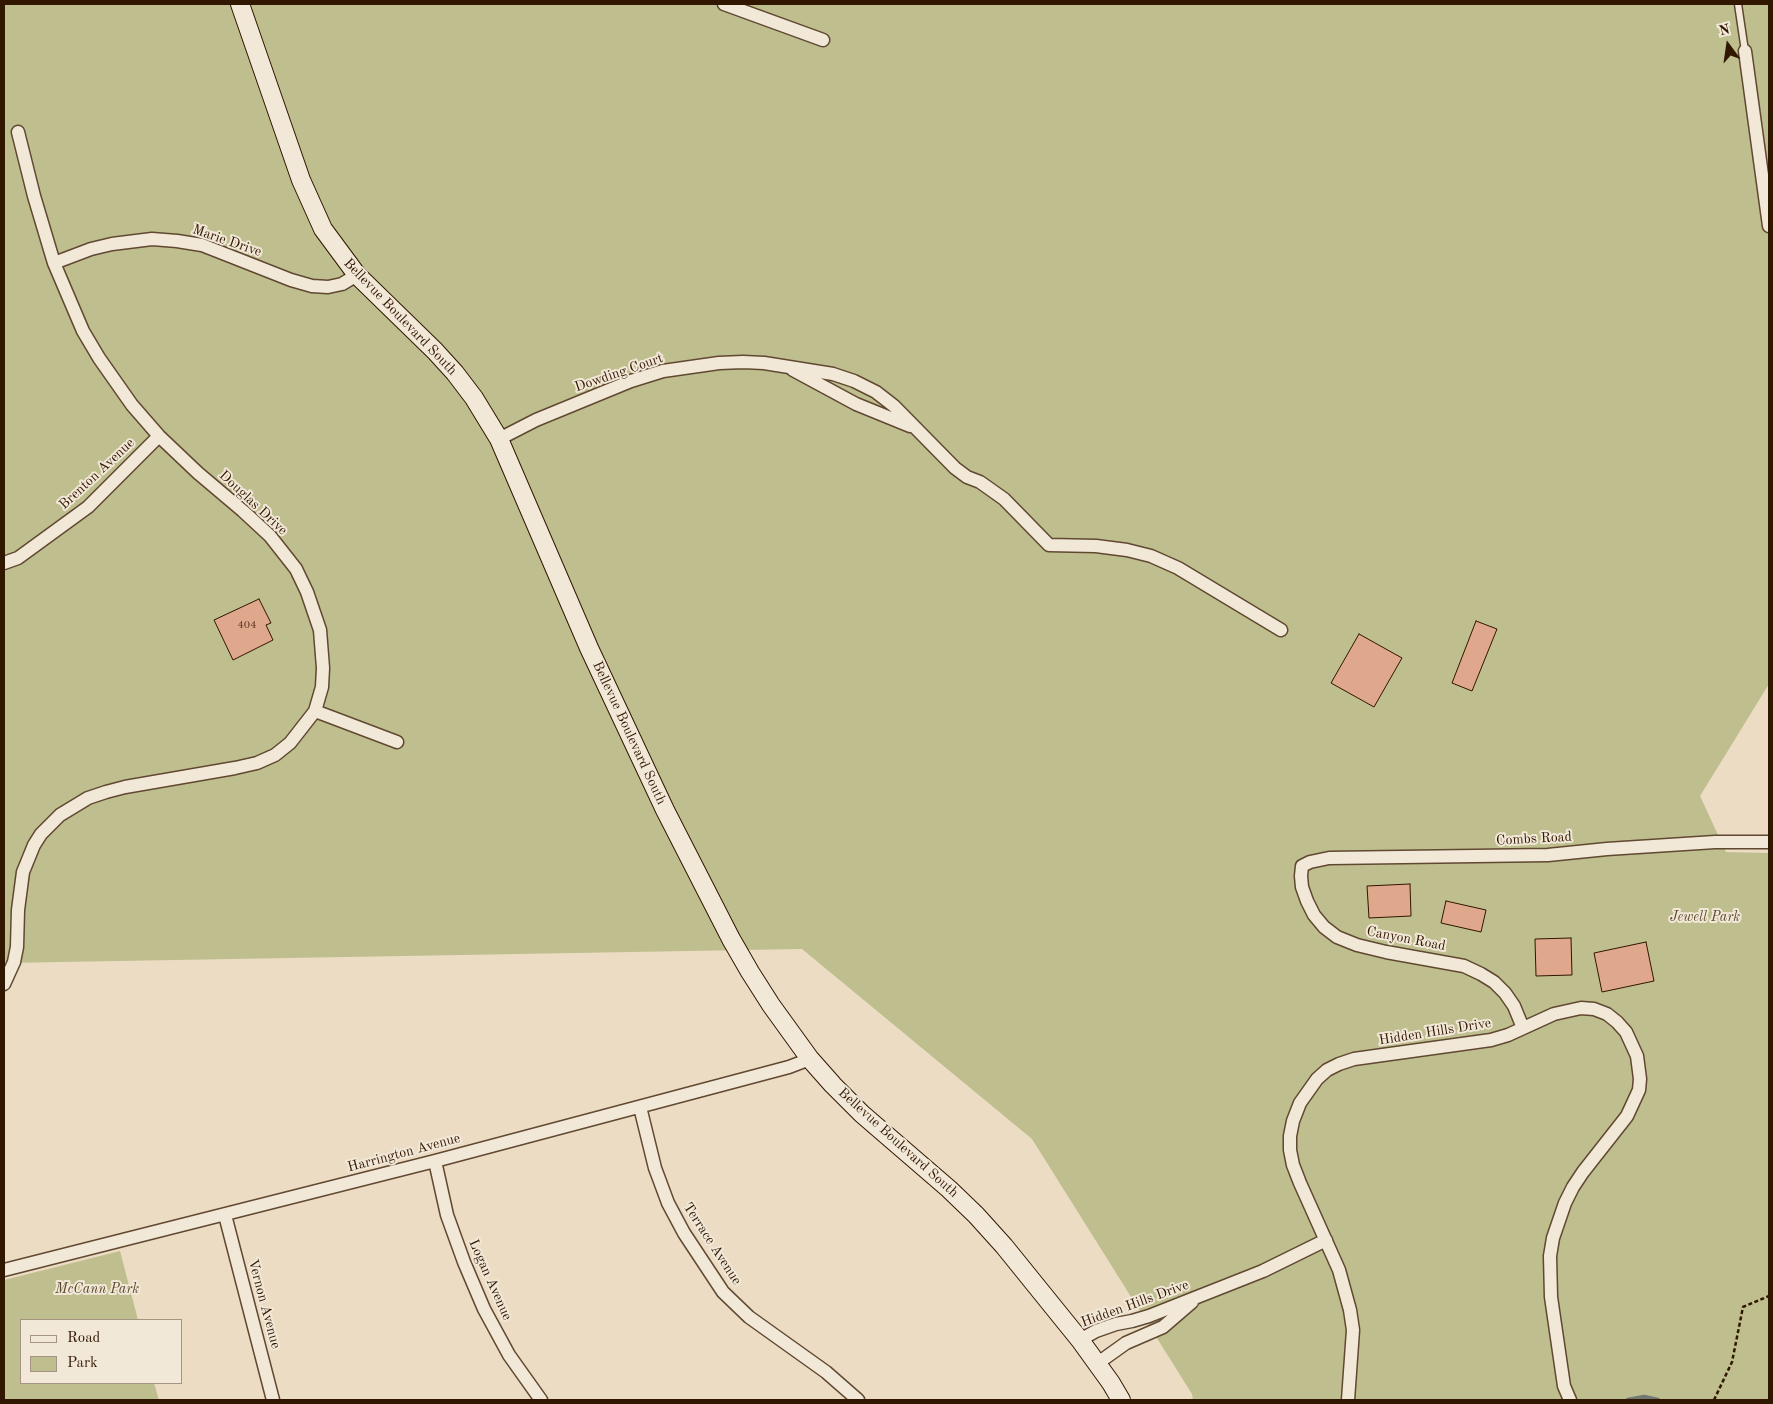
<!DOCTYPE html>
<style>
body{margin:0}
#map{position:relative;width:1773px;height:1404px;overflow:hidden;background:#ebdcc3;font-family:"Old Standard TT",serif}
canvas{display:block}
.frame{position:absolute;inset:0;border:5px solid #311600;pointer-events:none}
.legend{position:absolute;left:20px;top:1319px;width:162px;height:65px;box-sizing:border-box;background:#f2e8d8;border:1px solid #a59482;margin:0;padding:6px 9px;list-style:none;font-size:15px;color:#311600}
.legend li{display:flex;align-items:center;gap:10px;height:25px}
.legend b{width:25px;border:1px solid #a59482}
.north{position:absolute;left:1703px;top:20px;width:50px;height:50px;-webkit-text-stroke:4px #f2e8d8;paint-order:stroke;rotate:346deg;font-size:14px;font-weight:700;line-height:20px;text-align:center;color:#311600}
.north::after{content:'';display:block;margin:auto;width:18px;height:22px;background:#311600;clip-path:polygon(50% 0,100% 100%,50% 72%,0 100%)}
</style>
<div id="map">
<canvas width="1773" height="1404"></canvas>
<div class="frame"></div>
<ul class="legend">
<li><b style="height:6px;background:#f2e8d8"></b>Road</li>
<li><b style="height:14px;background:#bfbe8e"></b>Park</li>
</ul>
<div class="north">N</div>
</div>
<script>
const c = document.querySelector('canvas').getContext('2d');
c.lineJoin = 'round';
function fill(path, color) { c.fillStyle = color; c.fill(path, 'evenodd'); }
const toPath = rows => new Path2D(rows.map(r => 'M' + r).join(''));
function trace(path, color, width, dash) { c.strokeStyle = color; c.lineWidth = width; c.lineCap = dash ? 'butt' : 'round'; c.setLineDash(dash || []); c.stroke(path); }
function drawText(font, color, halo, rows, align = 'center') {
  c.font = font + ' "Old Standard TT",serif'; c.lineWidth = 4; c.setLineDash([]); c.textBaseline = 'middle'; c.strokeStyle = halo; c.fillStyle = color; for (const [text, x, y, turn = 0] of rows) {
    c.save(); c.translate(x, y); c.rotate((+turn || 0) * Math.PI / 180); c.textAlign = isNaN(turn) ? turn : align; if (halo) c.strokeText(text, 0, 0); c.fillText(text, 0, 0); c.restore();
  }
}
fill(toPath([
 [4,4,1769,4,1769,684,1700,796,1726,852,1769,853,1769,1400,1193,1400,1192,1394,1032,1139,802,949,4,963],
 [120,1251,138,1320,21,1320,21,1383,154,1383,159,1400,4,1400,4,1280]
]), '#bfbe8e');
trace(toPath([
 [1628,1400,1644,1397,1658,1400]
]), '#727873', 4.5);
const building = toPath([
 [259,599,271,623,266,625,273,640,233,660,214,620,259,599],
 [1476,621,1497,629,1472,691,1452,683,1476,621],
 [1359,634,1402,658,1374,707,1331,683,1359,634],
 [1410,884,1411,916,1369,918,1367,886,1410,884],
 [1446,901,1486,910,1481,932,1441,923,1446,901],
 [1571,938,1572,975,1536,976,1535,939,1571,938],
 [1646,942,1654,981,1602,992,1594,953,1646,942]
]);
fill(building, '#dfa78c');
trace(building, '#311600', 1);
const lane = toPath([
 [1738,4,1745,51]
]);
const street = toPath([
 [724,4,823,40],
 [1745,51,1769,226],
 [54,263,91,249,112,244,152,239,177,241,202,245,291,280,312,286,328,287,342,284,357,275],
 [793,370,856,404,910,426],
 [499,439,536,420,631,381,663,371,719,363,743,362,764,363,833,374,854,381,876,392,894,406,955,468,967,477,980,482,1004,499,1049,545,1096,546,1127,550,1151,556,1178,568,1281,630],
 [4,563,18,558,88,507,159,436],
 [315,711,397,742],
 [4,984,14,962,17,947,18,910,23,872,34,845,41,834,60,815,88,798,106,792,125,787,235,768,257,763,275,755,290,743,315,711,322,687,323,668,320,630,307,592,296,569,270,536,243,511,198,473,159,436,132,405,99,358,83,331,54,263,34,196,18,132],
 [1523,1028,1514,1006,1505,993,1494,982,1481,974,1464,966,1386,952,1357,945,1337,937,1324,927,1314,915,1307,901,1302,887,1301,876,1302,866,1310,862,1329,858,1548,855,1607,849,1715,842,1769,842],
 [640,1107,655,1168,668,1203,684,1233,723,1292,749,1317,826,1372,858,1400],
 [435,1161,447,1215,464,1262,484,1309,509,1355,541,1400],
 [225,1215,273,1400],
 [4,1270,435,1161,789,1067,810,1059],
 [1080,1340,1096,1331,1116,1324,1132,1321,1149,1316,1263,1271,1326,1240],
 [1098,1363,1126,1343,1163,1327,1192,1302],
 [1348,1400,1353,1330,1350,1310,1339,1270,1300,1183,1293,1165,1290,1150,1290,1136,1293,1121,1300,1103,1317,1079,1327,1070,1339,1064,1354,1059,1491,1040,1508,1035,1554,1014,1581,1008,1594,1009,1607,1014,1617,1022,1626,1032,1637,1056,1640,1079,1639,1090,1627,1116,1583,1172,1573,1187,1565,1203,1553,1238,1550,1256,1551,1297,1564,1386,1570,1400]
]);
const secondary = toPath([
 [240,4,301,180,323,229,357,275,435,351,455,373,474,398,499,439,589,648,665,810,731,939,750,972,771,1005,810,1059,833,1085,862,1114,949,1189,976,1215,1004,1246,1080,1340,1111,1383,1121,1400]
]);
trace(lane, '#604831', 9);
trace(street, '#604831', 15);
trace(secondary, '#311600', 20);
trace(toPath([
 [1714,1400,1732,1362,1743,1307,1769,1296]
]), '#311600', 2.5, [4, 2.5]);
trace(lane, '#f2e8d8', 6);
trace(street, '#f2e8d8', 12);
trace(secondary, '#f2e8d8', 18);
drawText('11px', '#5c3a23', null, [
 ["404",247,625]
]);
drawText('14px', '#311600', '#f2e8d8', [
 ["Marie Drive",227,241,19],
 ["Bellevue Boulevard South",400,317,46],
 ["Dowding Court",619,373,-19],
 ["Brenton Avenue",97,474,-43],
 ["Douglas Drive",253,503,43],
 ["Bellevue Boulevard South",629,733,65],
 ["Combs Road",1534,839,-3],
 ["Canyon Road",1406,939,11],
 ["Hidden Hills Drive",1435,1032,-9],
 ["Bellevue Boulevard South",898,1143,42],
 ["Harrington Avenue",404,1153,-15],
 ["Terrace Avenue",712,1244,57],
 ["Logan Avenue",490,1280,66],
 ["Vernon Avenue",264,1304,75],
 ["Hidden Hills Drive",1135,1304,-20]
]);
drawText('italic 14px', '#5c482b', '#f2e8d8', [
 ["Jewell Park",1705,917],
 ["McCann Park",97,1289]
]);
</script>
